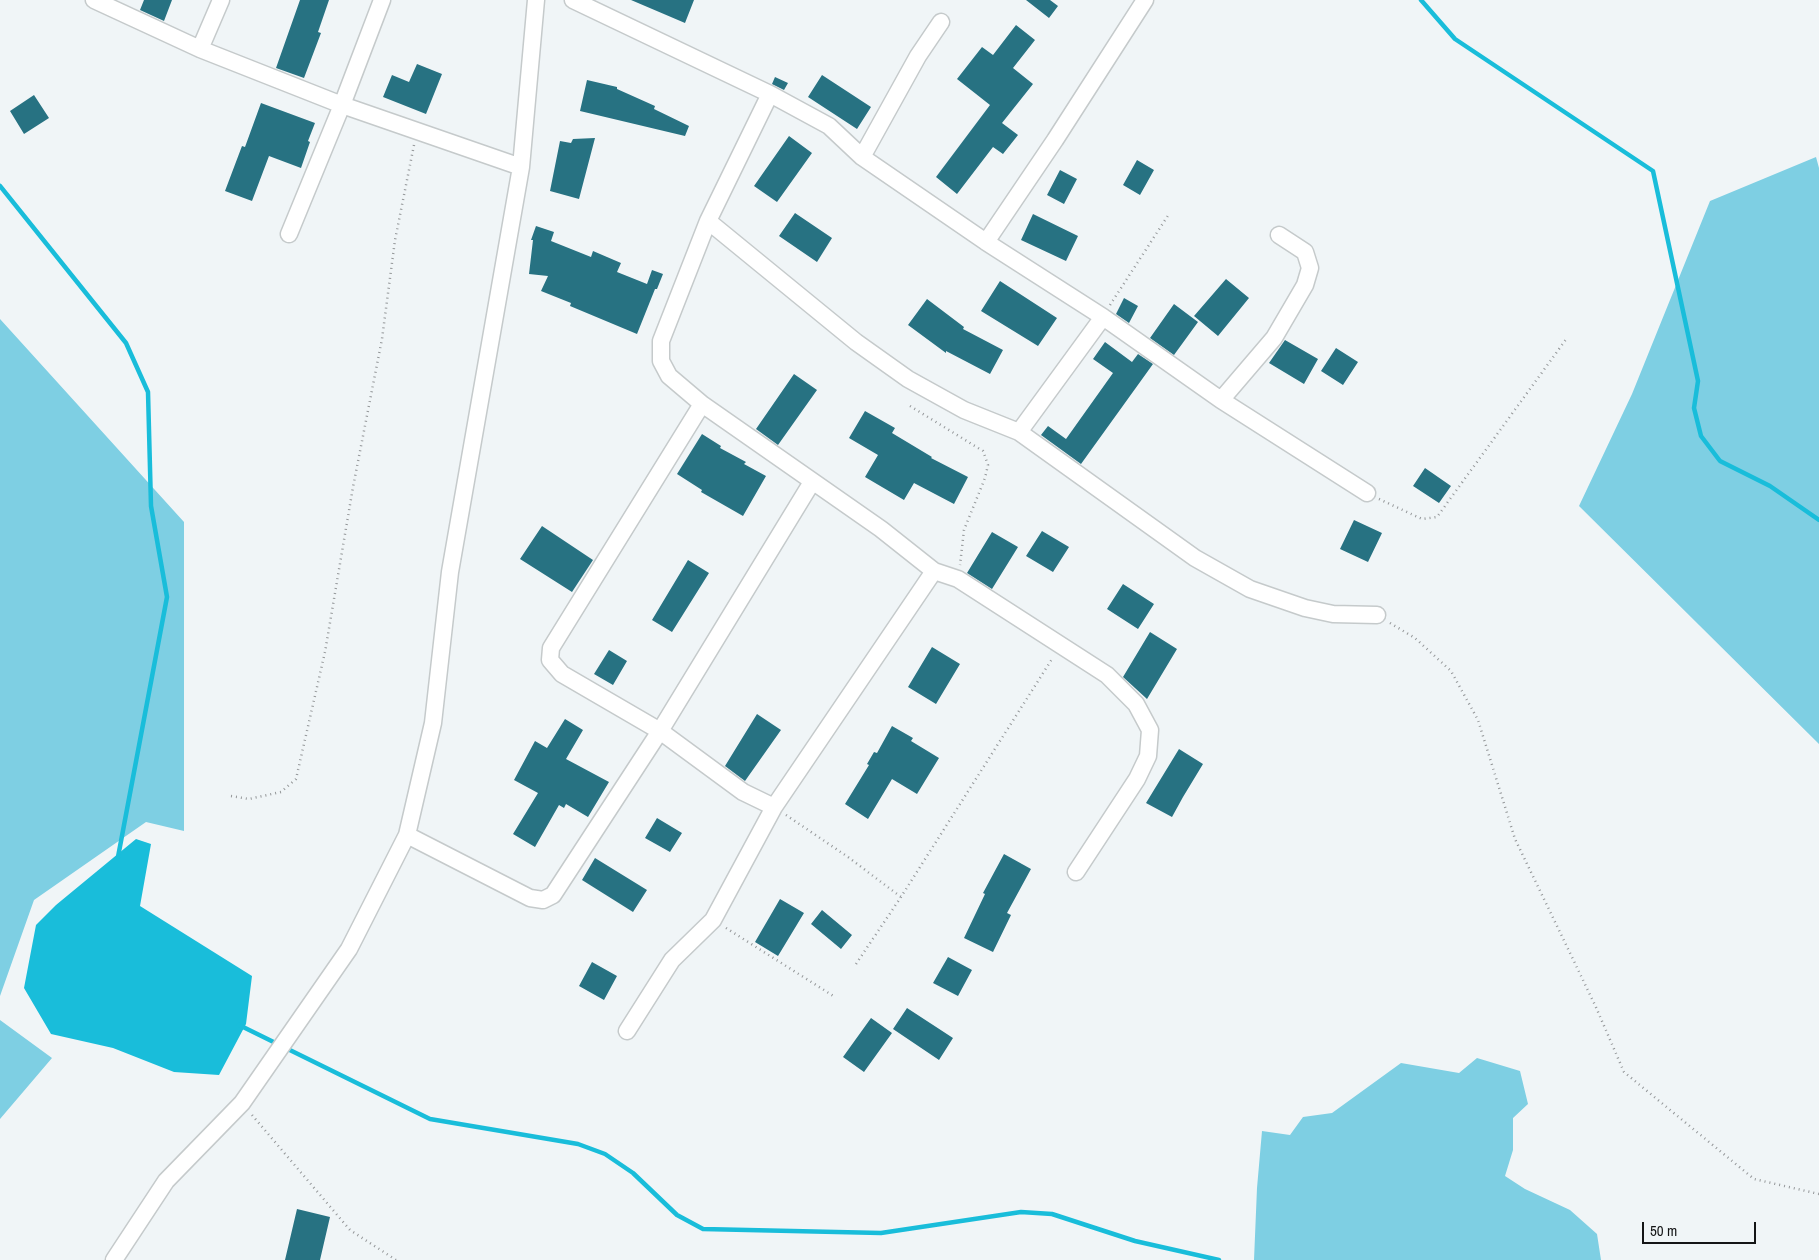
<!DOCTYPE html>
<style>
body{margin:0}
#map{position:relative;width:1819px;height:1260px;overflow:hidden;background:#f0f5f7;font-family:"Archivo Narrow",sans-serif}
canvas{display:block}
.scale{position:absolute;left:1642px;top:1222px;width:114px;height:22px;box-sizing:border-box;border:2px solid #141516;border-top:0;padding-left:6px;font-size:15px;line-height:18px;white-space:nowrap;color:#141516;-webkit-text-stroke:4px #f0f5f7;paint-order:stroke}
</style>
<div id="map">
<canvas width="1819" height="1260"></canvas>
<div class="scale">50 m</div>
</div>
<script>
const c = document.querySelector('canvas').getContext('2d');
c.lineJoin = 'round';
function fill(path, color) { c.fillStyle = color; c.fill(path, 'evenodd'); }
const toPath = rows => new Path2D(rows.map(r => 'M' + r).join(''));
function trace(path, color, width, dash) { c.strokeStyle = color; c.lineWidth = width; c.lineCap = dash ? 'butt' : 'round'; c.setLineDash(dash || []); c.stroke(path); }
fill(toPath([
 [1816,157,1819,168,1819,744,1579,506,1632,394,1710,201],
 [0,319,184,522,184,831,146,822,34,900,0,996],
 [0,1020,52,1058,0,1119],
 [1477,1058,1520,1071,1528,1104,1513,1118,1513,1150,1505,1176,1525,1189,1570,1210,1597,1234,1601,1260,1254,1260,1257,1188,1262,1131,1290,1135,1303,1117,1332,1113,1401,1063,1459,1073]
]), '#7ecfe3');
fill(toPath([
 [136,839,151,844,140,906,252,976,246,1024,219,1075,174,1072,113,1048,51,1034,24,988,36,925,56,905]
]), '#19bdda');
trace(toPath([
 [1421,0,1455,39,1653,171,1698,381,1694,408,1701,436,1720,461,1770,486,1819,520],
 [0,186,126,343,148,392,151,506,167,597,118,857],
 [239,1025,430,1119,578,1144,605,1154,633,1173,677,1215,703,1229,881,1233,1021,1212,1052,1214,1135,1241,1219,1260]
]), '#19bdda', 4.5);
fill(toPath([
 [144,0,172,0,164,21,140,10],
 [300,0,329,0,318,32,321,33,304,78,276,68],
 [631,0,694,0,685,23],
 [1026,0,1050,0,1058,6,1049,18],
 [1016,25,1035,40,1013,68,1033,84,1002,123,1018,135,1003,154,993,147,957,194,936,177,990,105,957,79,982,47,993,55],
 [417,64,442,74,426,114,383,97,392,75,409,82],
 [822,75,871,107,857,129,808,97],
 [775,77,788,83,784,90,772,84],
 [587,80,617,87,617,89,655,106,654,109,689,126,685,136,580,111],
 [34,95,49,118,24,134,10,111],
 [261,103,315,123,308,141,310,142,301,168,269,156,252,201,225,191,242,146,245,147],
 [789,136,812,153,777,202,754,186],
 [595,138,579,199,550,191,560,141,571,143,573,139],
 [1137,160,1154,170,1140,195,1123,185],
 [1060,170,1077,179,1064,204,1047,195],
 [795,213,832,238,817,262,779,236],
 [1033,214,1078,236,1066,261,1021,240],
 [536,226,554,232,551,241,591,257,593,251,621,263,617,272,647,284,652,270,663,274,657,289,655,289,637,334,570,306,571,303,541,291,548,276,529,274,533,240,531,240],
 [1226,279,1249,298,1218,336,1194,316],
 [1000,281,1057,318,1038,346,981,311],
 [1124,298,1138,306,1129,323,1116,314],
 [927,299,964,327,963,329,1003,350,990,374,946,351,946,353,908,325],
 [1174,304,1198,322,1174,355,1150,338],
 [1285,340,1318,359,1304,384,1269,363],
 [1105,342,1132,362,1138,354,1153,364,1081,464,1041,435,1048,426,1066,439,1113,373,1093,359],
 [1336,348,1358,362,1343,385,1321,371],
 [794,374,817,390,778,445,756,429],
 [865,411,895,428,892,433,932,457,931,458,968,477,954,504,914,483,904,500,865,477,878,455,849,438],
 [702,434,721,446,720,448,746,462,744,464,766,476,743,516,701,492,702,490,677,474],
 [1425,468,1451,486,1439,503,1413,486],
 [1354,520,1382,533,1368,562,1340,549],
 [542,526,593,560,572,592,520,559],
 [1042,531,1069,547,1053,572,1026,556],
 [992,532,1018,547,992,589,967,573],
 [688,560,709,573,672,632,652,620],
 [1123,584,1154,604,1138,629,1107,609],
 [1150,632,1177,649,1147,699,1123,677],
 [932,647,960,664,936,704,908,687],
 [609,650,627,661,613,685,594,674],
 [757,714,781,730,745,781,725,766],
 [565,719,583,730,566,759,609,782,588,817,566,804,564,808,559,805,535,847,513,834,538,793,514,780,535,741,547,748],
 [892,726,913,738,911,741,939,758,917,794,892,779,868,819,845,804,869,765,867,764,874,752,877,753],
 [1179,749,1203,764,1183,797,1172,817,1146,803],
 [657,818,682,833,670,852,645,838],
 [1004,854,1031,869,1007,913,1011,915,993,952,964,938,985,894,983,893],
 [595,858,647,890,633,912,582,880],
 [780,899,804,913,778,956,755,942],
 [822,910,852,935,841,949,811,924],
 [948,957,972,970,958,996,933,983],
 [592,962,617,976,604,1000,579,986],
 [907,1008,953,1038,939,1060,893,1029],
 [871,1018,892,1033,864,1072,843,1057],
 [297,1209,330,1217,320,1260,285,1260]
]), '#277282');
const minor = toPath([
 [94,0,200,49,342,105,521,167],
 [573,0,770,94,829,126,862,157,986,242,1103,317,1221,400,1367,493],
 [200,49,221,0],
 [770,94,708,221,661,341,661,361,669,376,702,404,881,529,934,571,958,579,1107,675,1136,704,1150,730,1148,756,1137,779,1076,872],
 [862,157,918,56,941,22],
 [708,221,856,342,908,379,964,410,1019,432,1195,558,1250,589,1305,608,1333,614,1377,615],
 [289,234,342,105,382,0],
 [986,242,1055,140,1145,0],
 [1221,400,1274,338,1305,285,1310,268,1305,252,1279,235],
 [1019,432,1103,317],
 [774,807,743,792,660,731,812,482],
 [407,835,530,898,543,900,553,895,660,731,562,674,550,660,551,648,702,404],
 [627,1031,672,960,713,920,774,807,934,571],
 [114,1260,166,1181,242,1103,349,949,407,835,433,723,450,572,521,167,536,0]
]);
trace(minor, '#c5cacb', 19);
trace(toPath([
 [1110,305,1169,214],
 [910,406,983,451,988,465,985,478,964,530,960,565],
 [1379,499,1422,519,1437,517,1567,338],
 [1390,623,1415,638,1451,671,1478,720,1515,839,1595,1005,1624,1072,1754,1179,1819,1194],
 [231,796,249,799,281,792,296,779,325,652,353,487,382,339,395,240,414,145],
 [786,815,848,857,901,897],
 [726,928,835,997],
 [856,964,901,897,1052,659],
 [252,1115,350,1230,396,1260]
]), '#949799', 2.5, [1, 4]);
trace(minor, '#fff', 16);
</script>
